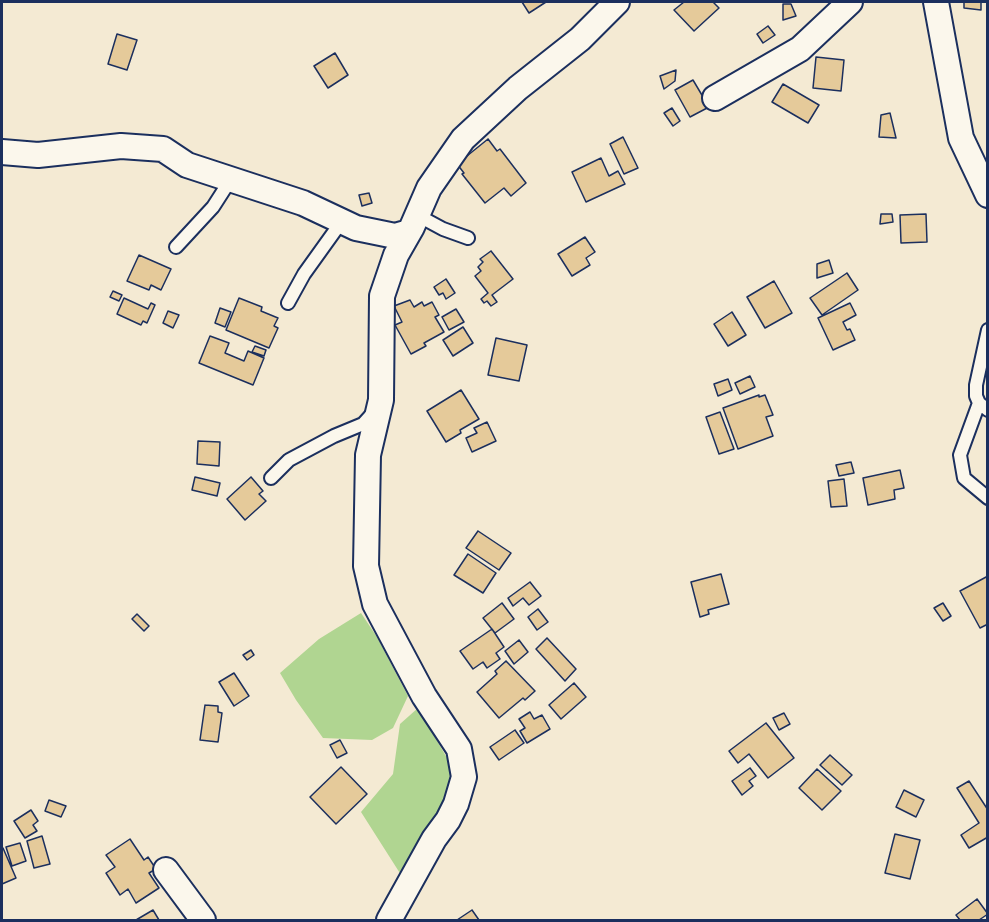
<!DOCTYPE html>
<style>
body{margin:0}
#map{position:relative;width:989px;height:922px;overflow:hidden;background:#f4ead3;font-family:Caveat,sans-serif}
canvas{display:block}
.frame{position:absolute;inset:0;border:3px solid #1b2f5e;pointer-events:none}
</style>
<div id="map">
<canvas width="989" height="922"></canvas>
<div class="frame"></div>
</div>
<script>
const c = document.querySelector('canvas').getContext('2d');
c.lineJoin = 'round';
function fill(path, color) { c.fillStyle = color; c.fill(path, 'evenodd'); }
const toPath = rows => new Path2D(rows.map(r => 'M' + r).join(''));
function trace(path, color, width, dash) { c.strokeStyle = color; c.lineWidth = width; c.lineCap = dash ? 'butt' : 'round'; c.setLineDash(dash || []); c.stroke(path); }
fill(toPath([
 [361,613,377,637,408,696,393,728,372,740,323,738,296,700,280,673,319,639],
 [418,708,458,777,438,827,403,878,361,812,393,774,400,724]
]), '#b0d591');
const building = toPath([
 [522,2,546,2,529,13,522,2],
 [684,2,713,2,719,8,694,31,674,10,684,2],
 [964,2,981,2,981,10,964,8,964,2],
 [783,4,791,4,796,16,783,20,783,4],
 [768,26,775,35,763,43,757,34,768,26],
 [117,34,137,40,127,70,108,64,117,34],
 [335,53,348,75,328,88,314,66,335,53],
 [816,57,844,60,841,91,813,88,816,57],
 [676,70,675,81,664,89,660,76,676,70],
 [693,80,709,107,690,117,675,90,693,80],
 [783,84,819,105,808,123,772,102,783,84],
 [672,108,680,121,673,126,664,113,672,108],
 [890,113,896,138,879,137,881,115,890,113],
 [623,137,638,168,624,174,610,144,623,137],
 [488,139,497,151,500,149,526,183,511,196,504,188,485,203,462,174,464,173,457,164,488,139],
 [601,158,609,176,618,171,625,184,586,202,572,172,601,158],
 [369,193,372,203,362,206,359,195,369,193],
 [881,214,892,214,893,222,880,224,881,214],
 [926,214,927,242,901,243,900,215,926,214],
 [585,237,595,252,586,258,590,265,572,276,558,254,585,237],
 [491,251,513,279,492,295,497,302,491,306,487,301,484,303,481,299,488,293,475,276,481,271,478,267,483,262,480,259,491,251],
 [139,255,171,269,161,290,151,285,149,290,127,281,139,255],
 [829,260,833,273,817,278,817,264,829,260],
 [847,273,858,290,822,315,810,298,847,273],
 [446,279,455,293,446,299,443,293,439,295,434,287,446,279],
 [774,281,792,313,765,328,747,297,774,281],
 [113,291,122,295,119,301,110,297,113,291],
 [124,298,148,309,151,303,155,305,147,323,143,321,141,325,117,314,124,298],
 [239,298,262,307,261,311,278,318,274,326,278,328,269,348,226,330,239,298],
 [410,300,414,307,422,302,424,306,432,302,439,315,435,317,444,332,424,343,426,346,411,354,395,325,402,322,394,306,410,300],
 [850,303,856,315,843,322,847,330,850,329,855,340,833,350,818,318,850,303],
 [220,308,231,312,225,327,215,323,220,308],
 [456,309,464,322,449,330,442,317,456,309],
 [168,311,179,315,173,328,163,323,168,311],
 [732,312,746,335,728,346,714,324,732,312],
 [463,327,473,343,453,356,443,340,463,327],
 [210,336,229,343,225,353,244,361,248,351,264,358,253,385,199,363,210,336],
 [496,338,527,345,519,381,488,375,496,338],
 [255,346,266,350,264,356,252,352,255,346],
 [750,376,755,387,740,394,735,383,750,376],
 [728,379,732,390,718,396,714,384,728,379],
 [461,390,479,419,460,430,461,433,446,442,427,411,461,390],
 [759,395,759,397,765,395,773,415,766,417,773,436,738,449,723,408,759,395],
 [720,412,734,449,719,454,706,417,720,412],
 [487,422,496,441,472,452,466,438,477,433,474,428,487,422],
 [198,441,220,442,219,466,197,464,198,441],
 [851,462,854,473,839,476,836,465,851,462],
 [900,470,904,488,894,490,895,499,868,505,863,478,900,470],
 [195,477,220,483,217,496,192,490,195,477],
 [251,477,263,491,259,494,266,501,245,520,227,499,251,477],
 [844,479,847,506,831,507,828,481,844,479],
 [478,531,511,553,499,570,466,548,478,531],
 [468,554,496,573,483,593,454,575,468,554],
 [721,574,729,604,708,610,709,614,700,617,691,582,721,574],
 [988,576,988,624,980,628,960,591,988,576],
 [530,582,541,596,529,605,523,598,513,606,508,598,530,582],
 [502,603,514,619,495,633,483,618,502,603],
 [943,603,951,616,943,621,934,608,943,603],
 [538,609,548,622,537,630,528,617,538,609],
 [137,614,149,626,144,631,132,619,137,614],
 [492,629,504,647,496,653,500,659,487,668,483,662,473,669,460,651,492,629],
 [547,638,576,669,565,681,536,649,547,638],
 [519,640,528,652,514,664,505,651,519,640],
 [251,650,254,655,247,660,243,655,251,650],
 [506,661,535,691,525,700,523,698,499,718,477,692,497,674,495,671,506,661],
 [234,673,249,696,234,706,219,682,234,673],
 [574,683,586,697,561,719,549,705,574,683],
 [205,705,218,706,218,712,222,713,218,742,200,740,205,705],
 [530,712,534,719,542,715,550,729,527,743,520,731,525,728,519,719,530,712],
 [784,713,790,724,779,730,773,718,784,713],
 [766,723,794,758,768,778,749,754,738,763,729,751,766,723],
 [515,730,524,743,499,760,490,747,515,730],
 [340,740,347,753,337,758,330,745,340,740],
 [830,755,852,775,842,785,820,765,830,755],
 [341,767,367,794,336,824,310,797,341,767],
 [750,768,756,776,749,781,753,786,742,795,732,781,750,768],
 [817,769,841,791,822,810,799,788,817,769],
 [969,781,988,810,988,837,969,848,961,835,979,823,957,788,969,781],
 [904,790,924,800,916,817,896,807,904,790],
 [49,800,66,806,61,817,45,811,49,800],
 [31,810,38,821,33,825,37,831,25,838,14,821,31,810],
 [895,834,920,840,910,879,885,873,895,834],
 [42,836,50,864,34,868,27,841,42,836],
 [130,839,144,860,148,857,156,869,149,873,159,888,136,903,128,889,120,895,106,873,115,867,106,855,130,839],
 [20,843,26,861,12,866,6,847,20,843],
 [3,848,16,878,2,884,2,849,3,848],
 [977,899,988,914,979,920,960,920,956,915,977,899],
 [153,910,159,920,136,920,153,910],
 [472,910,479,920,457,920,472,910]
]);
fill(building, '#e5ca9a');
trace(building, '#1b2f5e', 1.5);
const lane = toPath([
 [417,215,443,229,468,238],
 [176,247,213,207,231,179],
 [288,303,304,274,342,221],
 [988,330,976,385,976,396,979,403,988,410],
 [979,403,960,455,964,478,988,498],
 [271,478,289,460,334,436,363,424,373,413]
]);
const street = toPath([
 [936,2,961,138,988,195],
 [715,98,800,49,850,2],
 [2,152,38,155,121,146,163,149,187,165,303,203,356,228,395,236,409,232],
 [166,870,203,920],
 [389,920,434,839,448,820,456,804,464,777,459,749,424,696,375,604,366,566,368,455,381,400,382,296,396,255,412,227,429,188,463,139,518,88,580,39,617,2]
]);
trace(lane, '#1b2f5e', 16);
trace(street, '#1b2f5e', 28);
trace(lane, '#fbf7ec', 12);
trace(street, '#fbf7ec', 24);
</script>
